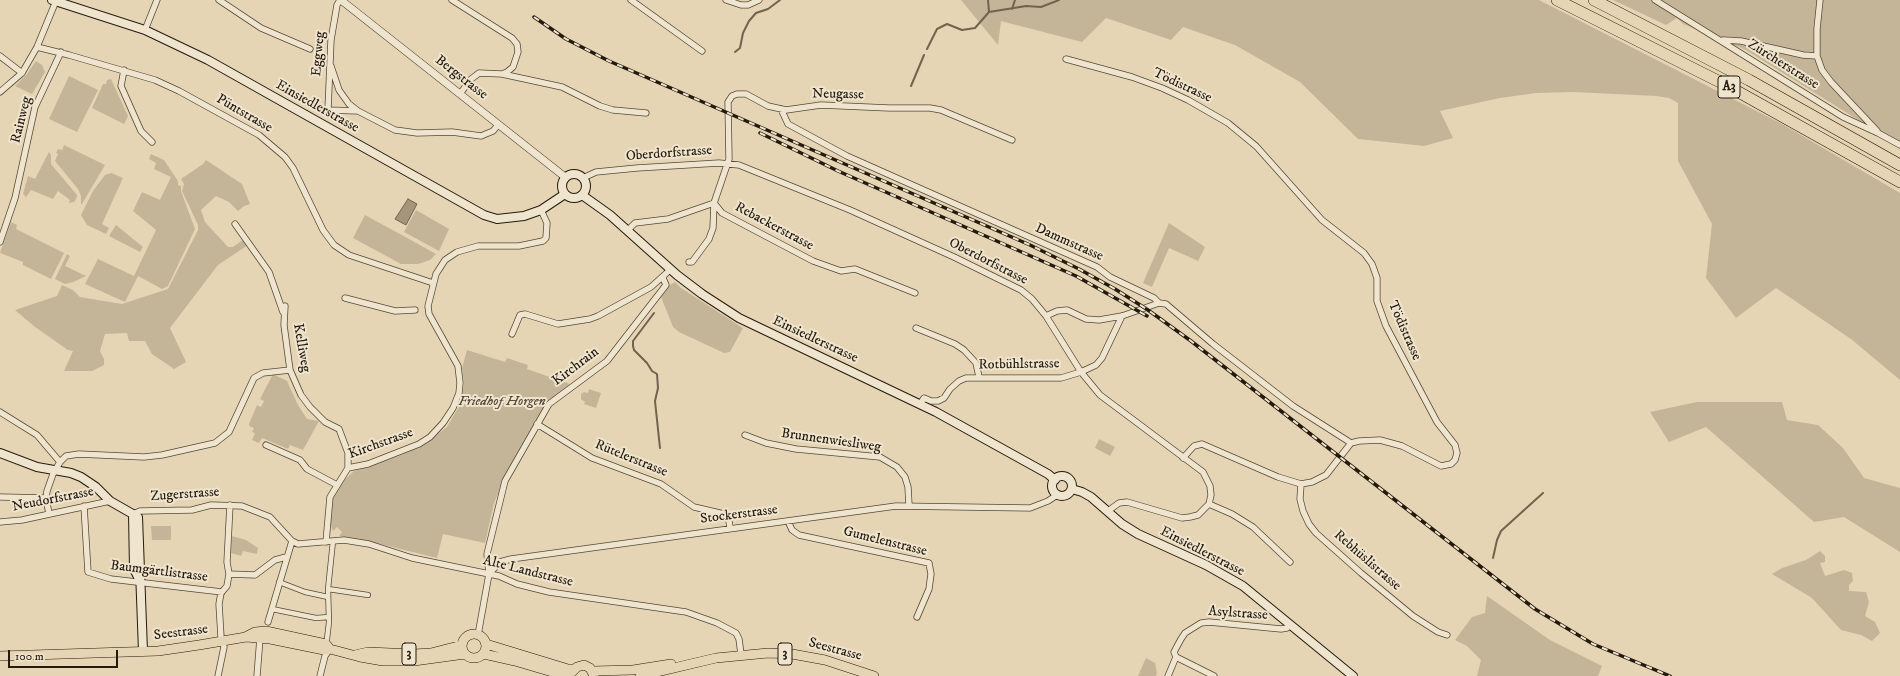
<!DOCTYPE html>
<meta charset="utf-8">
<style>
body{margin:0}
#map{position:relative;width:1900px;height:676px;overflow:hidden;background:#e6d5b4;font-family:"IM FELL DW Pica",serif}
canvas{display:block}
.scale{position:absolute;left:8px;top:650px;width:110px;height:18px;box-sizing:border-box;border:2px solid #241a0d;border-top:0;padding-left:5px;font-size:12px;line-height:14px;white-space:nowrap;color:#241a0d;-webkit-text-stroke:3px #efe4ce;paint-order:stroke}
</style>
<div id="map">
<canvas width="1900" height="676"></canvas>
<div class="scale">100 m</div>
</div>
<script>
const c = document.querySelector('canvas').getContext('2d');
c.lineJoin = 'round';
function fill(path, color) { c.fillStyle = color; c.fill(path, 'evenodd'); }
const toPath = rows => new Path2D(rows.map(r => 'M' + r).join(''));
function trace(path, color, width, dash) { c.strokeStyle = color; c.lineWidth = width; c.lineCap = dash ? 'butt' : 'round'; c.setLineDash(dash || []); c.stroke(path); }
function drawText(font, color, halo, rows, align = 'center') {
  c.font = font + ' "IM FELL DW Pica",serif'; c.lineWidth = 4; c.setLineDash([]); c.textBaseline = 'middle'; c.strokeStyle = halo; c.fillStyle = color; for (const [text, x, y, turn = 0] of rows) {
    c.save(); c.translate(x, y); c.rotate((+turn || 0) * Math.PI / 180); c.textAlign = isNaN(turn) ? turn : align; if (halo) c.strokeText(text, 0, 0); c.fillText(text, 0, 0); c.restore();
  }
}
fill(toPath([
 [961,0,1539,0,1784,125,1900,193,1900,380,1851,339,1776,288,1736,318,1706,278,1712,224,1678,161,1678,103,1669,98,1656,96,1573,92,1536,93,1500,98,1440,111,1453,138,1424,146,1358,139,1300,82,1235,45,1183,27,1171,40,1106,18,1082,42,1001,21,998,45],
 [1613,0,1900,0,1900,146,1746,50,1683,24,1677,18,1666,25],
 [36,61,42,65,45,72,32,94,15,86,27,74],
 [69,76,98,90,77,132,49,119],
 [111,79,128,116,124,124,92,108,103,84,106,84,107,80],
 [64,145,105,165,82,204,81,205,81,196,78,189,55,161,58,154,56,153,58,149,62,150],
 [49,152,51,155,51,164,77,195,77,197,74,202,69,203,70,200,58,191,53,199,31,190,26,197,23,194,28,176,35,179],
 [151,154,164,160,178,181,178,185,181,186,181,191,195,229,168,286,162,289,138,276,125,302,85,284,98,259,134,276,156,230,133,211,142,192,160,200,171,177,154,169,156,163,149,159],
 [206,160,242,184,250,204,244,206,238,211,229,202,216,196,201,210,205,222,228,247,233,247,244,239,248,245,218,265,170,328,186,362,174,369,152,354,145,341,129,341,127,333,105,334,100,351,104,359,104,365,92,371,64,371,73,351,68,350,35,327,15,310,57,296,62,285,73,290,80,297,122,304,168,289,198,230,198,225,182,191,184,184,181,179,203,164],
 [111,173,123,178,102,224,109,228,106,234,87,225,81,215,93,191,105,175],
 [416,210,449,229,439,251,404,232],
 [365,215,409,239,436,254,430,260,418,264,401,264,353,238],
 [11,222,17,225,16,229,64,253,51,279,23,265,23,262,18,260,0,253],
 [1169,223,1205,247,1198,261,1169,248,1152,287,1143,283],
 [116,225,143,247,140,252,109,236],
 [67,254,70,256,65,266,86,276,73,282,65,284,55,279],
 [675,282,681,288,743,328,730,352,724,353,679,332,673,327,661,297,670,285],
 [467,350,505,362,507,358,528,365,527,369,570,384,547,403,506,475,494,503,485,543,443,534,437,558,372,542,339,536,342,532,337,527,333,531,330,523,331,501,339,485,354,471,401,455,423,445,447,427,461,403,464,383,462,368],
 [273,374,287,381,298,405,307,419,319,421,303,450,290,445,288,449,262,438,259,443,252,440,255,433,252,432,254,428,249,426,249,424,257,405,261,407,264,401,260,399],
 [589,389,601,393,596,408,584,404,585,402,581,399,581,394,584,392,588,393],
 [1697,402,1782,402,1787,420,1818,425,1843,448,1864,478,1900,488,1900,552,1844,517,1814,522,1706,427,1669,442,1650,412],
 [1099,439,1115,447,1110,456,1095,448],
 [151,526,171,526,171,540,152,540],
 [232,536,246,540,258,548,257,554,243,551,241,556,231,553],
 [1820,551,1825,556,1825,562,1820,563,1825,576,1844,570,1852,573,1853,581,1849,585,1849,591,1866,592,1869,602,1865,616,1875,622,1880,633,1872,641,1861,635,1841,630,1812,598,1772,574,1782,568,1806,560],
 [1487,596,1550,640,1602,666,1598,676,1477,676,1481,660,1467,646,1455,640,1472,617,1485,613],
 [1146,658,1155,663,1157,673,1156,676,1138,676]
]), '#c5b598');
const water = toPath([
 [408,199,417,204,406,225,395,219,408,199]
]);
fill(water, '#a4957b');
trace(water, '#71644f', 1);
trace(toPath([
 [988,0,989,12],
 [1012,9,1015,0],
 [927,49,937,29,947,24,962,30,975,28,989,12,1026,6,1041,7,1059,0],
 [735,52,740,48,743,33,749,21,756,13,768,9,780,0],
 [911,86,924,55],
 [654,313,633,341,633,346,634,350,647,363,652,371,657,374,658,388,655,401,660,448],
 [1493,558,1497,540,1501,531,1543,493]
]), '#71644f', 2);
const pedestrian = toPath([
 [279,582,305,592,328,597],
 [328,589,368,595],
 [272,609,316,618,329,617],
 [327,639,329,622,328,589,333,541]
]);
const minor = toPath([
 [219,0,261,28,310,49],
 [340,0,337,5,331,40,328,110,358,111],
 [452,0,512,38,517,44,518,52,513,67,507,72,502,74,479,73,470,80,460,94],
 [631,0,702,51],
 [726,0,741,5,748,5,759,0],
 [1655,0,1843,117,1878,133,1900,145],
 [145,30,157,0],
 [1723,40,1741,41,1803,55,1817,56,1817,29,1820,0],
 [37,47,69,55,155,80,179,91,259,135,285,157,293,168,323,230,334,245,349,255,433,283],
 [0,56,22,73],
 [1817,56,1822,70,1831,82,1877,131],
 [1066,59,1132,77,1162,88,1188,100,1228,123,1256,146,1322,220,1364,253,1372,264,1377,278,1377,301,1386,326,1437,422,1455,445,1457,453,1455,460,1451,464,1441,466,1402,446,1380,440,1359,441,1351,443,1326,475,1312,482,1301,484,1278,477,1202,444,1194,446,1183,458],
 [331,66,339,90,349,104,358,111,395,130,417,133,452,132,481,136,493,131,498,125],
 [124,70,121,86,141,131,152,142],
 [502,74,562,87,600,106,613,110,646,113],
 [0,92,22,73,37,47,56,1],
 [781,109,788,124,847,156,1097,267,1110,277,1154,298,1159,303,1166,304,1213,344,1293,406,1351,443],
 [583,178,596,172,637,168,719,163,739,165,850,210,954,257,1021,290,1032,299,1046,316,1081,372,1100,395,1203,472,1210,486,1211,495,1209,504,1198,515,1190,517,1182,518,1127,502,1119,503,1108,511],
 [235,224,269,272,283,312],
 [627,231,635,223,668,219,714,203,722,213,813,261,841,271,855,269,915,293],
 [0,242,15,198,35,107,61,52],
 [689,262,692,262,709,239,713,228,714,203,729,159,728,102,732,96,737,94,746,94,768,106,786,110,821,105,889,108,930,108,941,110,1012,140],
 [345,298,395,311,415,310],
 [285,306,284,325,290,370,301,395,310,407,325,422,339,429,348,453,348,468,330,497,326,542],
 [1046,316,1057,311,1067,310,1086,319,1099,320,1122,316,1159,303],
 [916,328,955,344,964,350,976,363,979,377],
 [512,334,520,315,525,314,558,324,590,319,598,316,651,287,671,269],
 [920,404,924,398,931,401,938,401,944,398,950,389,959,381,966,378,1061,378,1081,372,1096,365,1102,358,1122,316],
 [0,412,37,435,60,462],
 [537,424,592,458,661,484,694,507,724,514,729,521,730,528],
 [745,435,766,443,796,449,880,457,897,467,905,477,908,487,909,505],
 [266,445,300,460,307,469,337,485],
 [348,468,368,464,419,444,430,437,443,423,453,408,459,393,460,383,458,366,429,314,428,306,436,274,445,260,457,252,478,246,519,246,543,241,546,238,547,223,541,210],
 [1301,484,1300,499,1303,511,1309,524,1316,533,1361,573,1413,616,1438,632,1447,635],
 [0,497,46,498],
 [1209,504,1232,514,1253,527,1290,562],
 [84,506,88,572,111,579,222,592],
 [49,514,46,498,47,491,53,474,60,462,66,456,79,454,144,457,162,455,215,443,229,432,254,378,263,373,290,370],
 [133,514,140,511,192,510,211,505,242,506,270,517,292,541,298,544,344,540,369,544,412,558,499,576,517,584,549,592,686,612,717,623,736,633,739,639,741,654],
 [788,521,792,530,799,535,929,563,931,574,929,589,917,617],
 [0,522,22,520,110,501],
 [229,574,255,575,275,560,286,557],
 [489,574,487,554,505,481,549,404,607,361,666,285,663,278],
 [268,622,292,541],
 [478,635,489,574,500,562,511,559,896,506,1030,508,1048,501,1057,495],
 [1176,657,1214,676],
 [218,676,224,647,221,637,219,604,221,593,227,586,229,574,227,562,230,505],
 [257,676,260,638],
 [320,676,325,656,330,649],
 [1168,676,1176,657,1174,652,1181,639,1185,633,1201,623,1209,622,1281,629,1287,628,1290,625]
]);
const tertiary = toPath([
 [341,0,565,177]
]);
const secondary = toPath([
 [52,0,145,30,208,60,484,215,497,219,524,216,541,210,565,194],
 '562 186a12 12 0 1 1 24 0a12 12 0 1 1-24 0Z',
 [582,195,610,215,677,275,702,294,739,318,936,412,1048,474,1055,480],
 [0,453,37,467,71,473,81,477,96,487,110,501,138,517,143,651],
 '1052 486a10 10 0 1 1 20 0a10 10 0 1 1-20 0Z',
 [1072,489,1082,492,1091,497,1122,524,1138,534,1206,565,1243,586,1353,676],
 [133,514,134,569,140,581]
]);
const primary = toPath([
 '462 646a12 12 0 1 1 24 0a12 12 0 1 1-24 0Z',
 [247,636,255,632,266,631,326,644,330,649],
 [486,644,568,669,574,669],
 [484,654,515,661,566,676],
 [355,655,368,652,414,654,431,653,462,645],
 [0,656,158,651,199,645,246,637,270,639,324,650,330,649,360,657,383,661,414,661,465,654],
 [593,671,633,670,671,664],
 [572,672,577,667,584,665,590,668,594,676],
 [640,676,716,658,768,653,792,654,825,660,874,676]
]);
const motorway = toPath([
 [1557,0,1726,85,1900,182],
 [1594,0,1749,80,1900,165]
]);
trace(pedestrian, '#544937', 6);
trace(minor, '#544937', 7);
trace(tertiary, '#544937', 8);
trace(secondary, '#241a0d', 10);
trace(primary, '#241a0d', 10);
trace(motorway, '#241a0d', 12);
trace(pedestrian, '#efe4ce', 4.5);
trace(minor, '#efe4ce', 5.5);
trace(tertiary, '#efe4ce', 7);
trace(secondary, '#efe4ce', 8);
trace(primary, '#e6d5b4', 9);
trace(motorway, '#e6d5b4', 11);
const rail = toPath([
 [534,17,566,39,609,61,1030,245,1079,269,1115,289,1148,310,1191,341,1535,609,1593,644,1670,676],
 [760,133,838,171,1076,276,1147,316]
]);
trace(rail, '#241a0d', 3.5);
trace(rail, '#efe4ce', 2, [6]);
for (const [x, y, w] of [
 [1729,87,22],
 [409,654,14],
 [785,654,14]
]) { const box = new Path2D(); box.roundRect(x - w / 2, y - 11, w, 22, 3); c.fillStyle = '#efe4ce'; c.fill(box); trace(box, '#241a0d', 1); }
drawText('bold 13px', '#241a0d', null, [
 ["A3",1729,87],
 ["3",409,654],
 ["3",785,654]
]);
drawText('14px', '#241a0d', '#efe4ce', [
 ["Eggweg",319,54,-85],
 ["Zürcherstrasse",1783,65,32],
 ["Bergstrasse",461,78,38],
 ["Tödistrasse",1182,86,25],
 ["Neugasse",838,95,1],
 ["Einsiedlerstrasse",317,107,29],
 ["Püntstrasse",244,114,30],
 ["Rainweg",22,120,-76],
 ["Oberdorfstrasse",669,154,-4],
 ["Rebackerstrasse",774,227,28],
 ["Dammstrasse",1069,243,24],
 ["Oberdorfstrasse",988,262,27],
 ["Tödistrasse",1404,331,66],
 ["Einsiedlerstrasse",815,340,25],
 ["Kelliweg",301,348,80],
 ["Rotbühlstrasse",1019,365,-1],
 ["Kirchrain",576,367,-37],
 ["Brunnenwiesliweg",831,441,8],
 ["Kirchstrasse",381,444,-20],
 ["Rütelerstrasse",631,459,22],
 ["Zugerstrasse",185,495,-4],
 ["Neudorfstrasse",53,500,-11],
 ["Stockerstrasse",739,515,-7],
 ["Gumelenstrasse",885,542,14],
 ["Einsiedlerstrasse",1202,552,27],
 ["Rebhüslistrasse",1367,561,41],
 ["Baumgärtlistrasse",159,572,7],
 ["Alte Landstrasse",528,572,14],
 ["Asylstrasse",1238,614,4],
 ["Seestrasse",181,633,-7],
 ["Seestrasse",835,650,15]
]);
drawText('italic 14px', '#544837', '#efe4ce', [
 ["Friedhof Horgen",502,402]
]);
</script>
